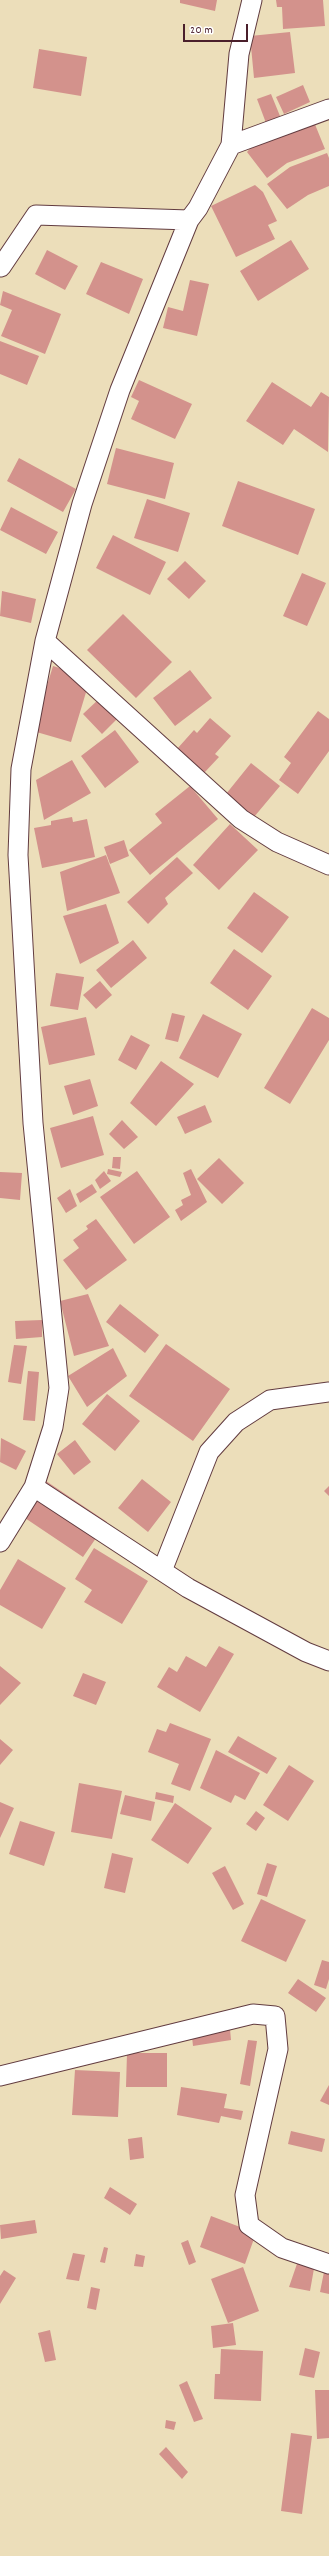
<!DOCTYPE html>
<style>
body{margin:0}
#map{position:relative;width:329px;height:2556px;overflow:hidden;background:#ecdeba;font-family:Dekko,sans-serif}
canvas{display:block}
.scale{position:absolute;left:183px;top:24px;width:65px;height:18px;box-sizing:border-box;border:2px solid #4a1f2b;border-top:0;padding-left:5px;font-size:12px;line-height:14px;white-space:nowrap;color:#4a1f2b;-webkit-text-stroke:3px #fff;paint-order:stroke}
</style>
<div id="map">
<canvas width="329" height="2556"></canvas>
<div class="scale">20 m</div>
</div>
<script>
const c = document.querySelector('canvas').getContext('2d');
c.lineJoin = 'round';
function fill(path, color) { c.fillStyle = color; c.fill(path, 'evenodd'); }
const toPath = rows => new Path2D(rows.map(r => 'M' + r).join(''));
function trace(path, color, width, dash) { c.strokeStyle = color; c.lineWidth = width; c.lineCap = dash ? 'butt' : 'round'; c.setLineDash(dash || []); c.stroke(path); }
fill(toPath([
 [180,0,217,0,215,11,180,3],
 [276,0,323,0,325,26,283,29,282,7,277,7],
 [290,32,295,73,254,78,250,36],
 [39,49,87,57,81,96,33,88],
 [303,85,310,102,284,114,276,97],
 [271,94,280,116,266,123,257,99],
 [314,122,325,149,287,163,267,178,247,152,254,144],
 [327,153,329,158,329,186,308,195,287,209,267,184,290,167],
 [255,185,263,192,277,221,268,225,275,239,236,257,211,206],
 [291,240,309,269,258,301,240,271],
 [47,250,78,266,65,290,35,274],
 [101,262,143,279,129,314,86,294],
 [190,280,209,284,197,336,163,328,168,307,183,311],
 [3,291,61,314,45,354,1,336,12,310,0,305],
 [0,341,39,356,27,385,0,374],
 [139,380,192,404,175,439,131,419,139,401,131,397],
 [272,382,311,407,321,392,329,397,328,452,294,429,283,445,246,421],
 [116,448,174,463,165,499,107,484],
 [19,458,76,489,63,512,7,481],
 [238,481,315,509,298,555,222,526],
 [147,499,190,513,178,552,134,538],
 [11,507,58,532,46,554,0,530],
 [113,535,166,562,150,595,96,568],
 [185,561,206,581,189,599,167,579],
 [302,573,326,583,307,626,283,616],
 [2,591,36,599,31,623,0,616],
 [123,614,172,662,136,698,87,650],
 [53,666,69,671,87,689,71,742,33,731],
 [190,670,212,698,175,726,153,698],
 [100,698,119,717,102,734,83,714],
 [318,711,329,719,329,751,298,794,279,780,291,763,284,757],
 [210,718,231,736,215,754,219,757,204,773,177,749,194,730,197,733],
 [115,730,139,762,105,788,81,756],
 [72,760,91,793,44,820,36,780],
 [251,763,280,786,254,817,226,794],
 [190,786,218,819,150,875,129,850,162,823,155,814],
 [72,817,73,822,87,819,95,857,42,868,34,828,51,825,51,821],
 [230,824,258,850,219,890,193,865],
 [124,840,129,856,110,864,104,847],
 [106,855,120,893,67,911,60,872],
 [177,857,193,873,165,898,168,904,148,924,127,902],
 [254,892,289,917,262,953,227,928],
 [106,904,119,943,80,964,63,916],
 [133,940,147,958,111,988,96,970],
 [234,949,272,976,248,1010,210,983],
 [56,973,84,977,78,1010,50,1006],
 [100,981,112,995,96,1009,83,995],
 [312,1008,329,1018,329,1040,290,1104,264,1088],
 [172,1013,185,1016,178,1042,165,1039],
 [203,1014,242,1034,218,1078,179,1058],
 [86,1017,95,1055,49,1065,41,1027],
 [131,1035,150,1045,136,1070,118,1060],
 [161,1061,194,1084,156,1126,130,1103],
 [90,1079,98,1106,73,1115,64,1086],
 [205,1105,212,1122,185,1134,177,1117],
 [93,1116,104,1155,61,1168,50,1128],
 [122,1120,138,1137,124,1149,109,1134],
 [113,1157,121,1157,120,1169,112,1168],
 [219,1158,244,1183,222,1204,197,1179],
 [108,1169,122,1172,120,1177,107,1174],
 [191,1169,207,1202,181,1221,175,1210,183,1205,181,1200,191,1195,183,1173],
 [104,1171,111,1181,100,1189,95,1180],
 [137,1171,170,1217,134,1244,100,1197],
 [0,1172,22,1173,20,1200,0,1198],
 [92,1184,97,1192,80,1203,76,1194],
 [70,1189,77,1206,66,1213,57,1198],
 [96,1219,127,1260,86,1290,63,1260,79,1248,73,1240,88,1229,86,1226],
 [88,1294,109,1346,74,1356,60,1301],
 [120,1304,159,1335,145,1353,106,1322],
 [42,1320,42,1337,16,1339,15,1321],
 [166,1344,230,1389,193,1441,129,1396],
 [14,1345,27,1346,21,1384,8,1382],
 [113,1348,127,1376,87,1407,68,1376],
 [28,1371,39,1372,35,1421,23,1420],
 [107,1394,140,1421,115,1451,82,1424],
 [1,1438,26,1451,16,1470,0,1462],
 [75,1440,91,1462,74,1475,57,1454],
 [142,1479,171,1502,148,1532,118,1508],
 [46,1481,107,1522,83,1557,22,1516],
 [329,1486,329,1496,324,1491],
 [94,1548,148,1581,122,1624,84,1602,92,1590,75,1579],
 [18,1559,66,1588,42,1629,0,1605,0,1590],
 [219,1646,234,1654,200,1712,157,1687,169,1667,177,1672,186,1656,206,1667],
 [0,1666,21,1683,0,1705],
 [83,1673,106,1682,96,1705,73,1696],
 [170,1723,211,1739,190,1791,171,1784,179,1764,148,1752,157,1729,166,1732],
 [238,1736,277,1758,267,1774,228,1752],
 [0,1739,13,1750,0,1765],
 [216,1750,260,1773,245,1800,235,1795,231,1803,200,1788],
 [289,1765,314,1781,288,1821,263,1805],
 [79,1783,122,1791,112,1839,71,1832],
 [156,1792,174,1796,173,1803,155,1799],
 [125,1795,155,1802,151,1821,120,1814],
 [0,1802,14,1808,0,1838],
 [175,1803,212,1828,188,1864,151,1840],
 [256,1811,265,1818,256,1831,246,1824],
 [20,1821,55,1832,44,1866,9,1854],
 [112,1853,133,1858,125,1893,104,1888],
 [267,1863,277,1866,267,1897,257,1894],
 [225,1866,244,1904,233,1910,212,1873],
 [261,1899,306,1920,286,1962,241,1941],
 [322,1960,329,1962,329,1979,326,1989,314,1985],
 [298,1979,326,1998,316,2012,288,1993],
 [230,2029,231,2040,193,2046,192,2037],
 [248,2040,257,2041,250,2086,240,2084],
 [127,2053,167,2053,167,2087,126,2087],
 [75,2070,120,2072,118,2117,72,2115],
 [329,2085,329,2105,320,2101],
 [181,2087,227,2094,224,2108,243,2111,241,2120,221,2116,219,2123,177,2115],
 [291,2131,325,2139,322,2152,288,2144],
 [142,2137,144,2158,130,2160,128,2139],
 [110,2187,137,2204,130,2215,104,2198],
 [211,2216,256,2233,245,2264,200,2247],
 [35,2220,37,2233,1,2239,0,2225],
 [188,2240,196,2262,189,2265,181,2243],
 [104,2247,108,2248,105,2263,100,2262],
 [73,2253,85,2255,79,2281,66,2279],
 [136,2254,145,2256,143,2267,134,2266],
 [299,2258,315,2263,310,2291,289,2287],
 [243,2267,259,2311,228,2323,211,2279],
 [325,2267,329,2268,329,2294,320,2292],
 [4,2270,16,2278,0,2304,0,2276],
 [91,2287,100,2289,96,2310,87,2308],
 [233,2323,236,2345,213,2348,211,2326],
 [50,2330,56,2360,45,2362,38,2333],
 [305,2348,320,2352,314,2378,299,2375],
 [221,2349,263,2351,261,2401,214,2399,215,2374,220,2374],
 [187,2381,203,2419,194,2422,179,2385],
 [315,2390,329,2390,329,2438,317,2439],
 [166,2420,176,2422,174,2430,165,2428],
 [291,2433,312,2436,302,2514,281,2511],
 [166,2447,188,2472,182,2479,159,2454]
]), '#d3928c');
const street = toPath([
 [231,145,329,109],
 [1,267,36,215,189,220],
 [45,641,241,819,277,842,329,865],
 [34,1487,188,1588,306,1652,329,1661],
 [0,1542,34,1487,53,1427,59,1388,33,1123,18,855,21,769,45,641,82,504,120,390,189,220,198,208,231,145,239,54,252,0],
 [162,1571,209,1452,236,1422,270,1400,329,1392],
 [0,2076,253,2014,275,2016,278,2049,245,2195,249,2225,282,2248,329,2264]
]);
trace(street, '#623c40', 21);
trace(street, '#fff', 19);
</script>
